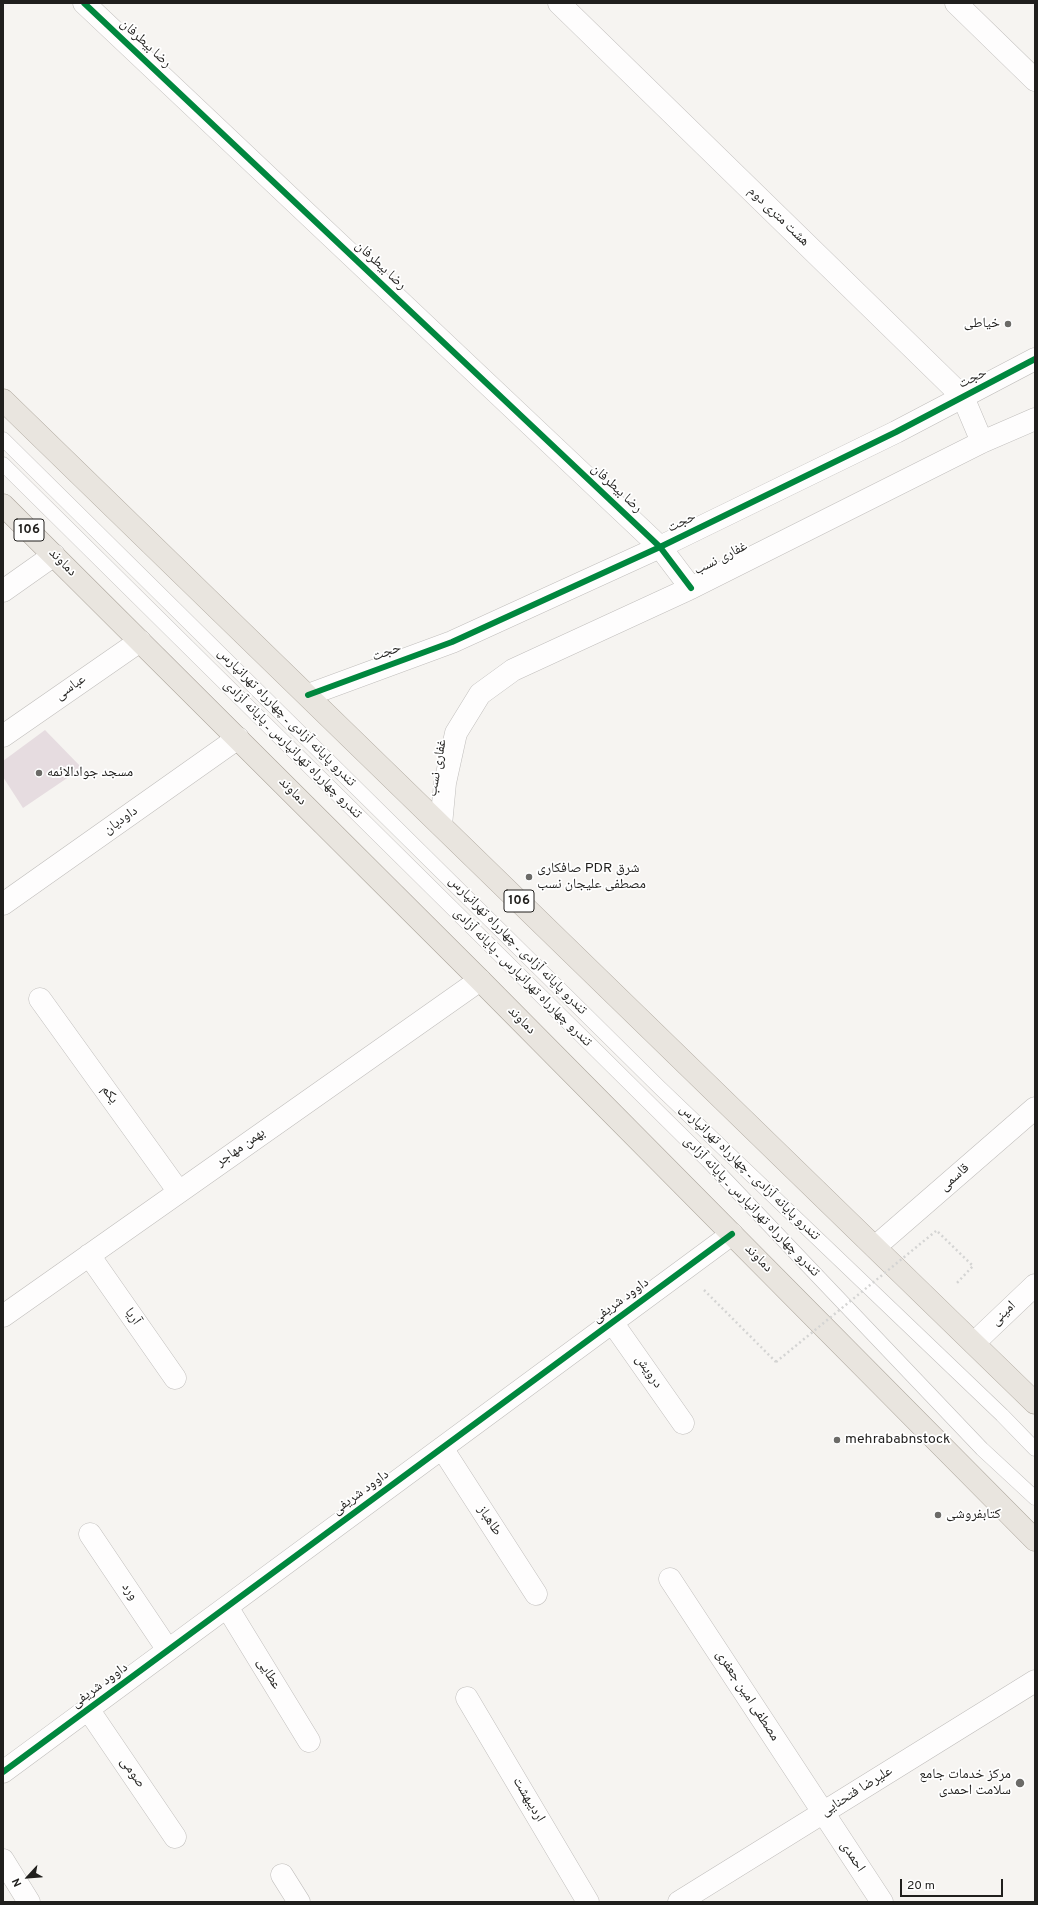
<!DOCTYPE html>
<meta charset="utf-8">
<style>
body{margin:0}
#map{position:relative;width:1038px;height:1905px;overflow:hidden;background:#f6f4f1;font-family:Overpass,sans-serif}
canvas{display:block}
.frame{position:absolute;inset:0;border:4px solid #201f1d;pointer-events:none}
.north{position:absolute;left:8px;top:1857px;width:40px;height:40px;-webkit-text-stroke:3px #fff;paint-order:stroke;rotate:244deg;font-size:11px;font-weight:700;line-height:16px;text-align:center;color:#201f1d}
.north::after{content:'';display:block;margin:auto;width:14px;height:18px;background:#201f1d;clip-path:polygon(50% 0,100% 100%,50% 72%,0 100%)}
.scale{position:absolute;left:900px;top:1879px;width:103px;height:18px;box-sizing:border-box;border:2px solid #201f1d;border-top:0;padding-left:5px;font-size:12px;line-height:14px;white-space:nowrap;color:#201f1d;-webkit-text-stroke:3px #fff;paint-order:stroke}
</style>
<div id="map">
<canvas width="1038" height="1905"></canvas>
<div class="frame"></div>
<div class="north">N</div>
<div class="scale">20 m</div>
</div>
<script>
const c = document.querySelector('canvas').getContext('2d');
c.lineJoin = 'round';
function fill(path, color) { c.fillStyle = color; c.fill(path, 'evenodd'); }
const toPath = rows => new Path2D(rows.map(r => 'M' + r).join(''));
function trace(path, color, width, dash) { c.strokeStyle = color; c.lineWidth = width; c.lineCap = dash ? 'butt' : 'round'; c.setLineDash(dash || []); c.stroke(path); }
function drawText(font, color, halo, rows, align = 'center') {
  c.font = font + ' Overpass,"Noto Naskh Arabic",sans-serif'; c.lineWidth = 3.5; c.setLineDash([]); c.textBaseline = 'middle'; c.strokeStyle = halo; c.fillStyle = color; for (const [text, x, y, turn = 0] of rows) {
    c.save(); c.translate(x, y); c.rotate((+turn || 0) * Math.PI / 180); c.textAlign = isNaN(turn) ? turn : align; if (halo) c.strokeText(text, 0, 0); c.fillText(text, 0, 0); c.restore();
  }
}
fill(toPath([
 [45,730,82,768,23,808,3,777,3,761]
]), '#e6dce0');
const service = toPath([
 [3,439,659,1087,1002,1415,1035,1449],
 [3,464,708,1161,982,1449,1035,1498]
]);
const minor = toPath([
 [84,3,660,547,691,588],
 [559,3,963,397,982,442],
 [956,3,1035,80],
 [3,591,54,555],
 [308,695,452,642,660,547,896,432,1035,359],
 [3,736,140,641],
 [441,825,445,783,456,733,480,694,513,670,691,588,982,442,1035,419],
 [3,904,238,738],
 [40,999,179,1192],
 [875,1247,1035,1108],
 [89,1255,175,1378],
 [3,1316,480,980],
 [612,1322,683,1423],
 [974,1343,1035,1285],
 [442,1448,536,1594],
 [90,1534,168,1650],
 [670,1579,882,1902],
 [227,1607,309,1741],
 [467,1698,588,1902],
 [88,1709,175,1837],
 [3,1772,732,1234],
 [3,1860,29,1902],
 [282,1875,299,1902],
 [679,1902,1035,1681]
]);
const primary = toPath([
 [3,400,1035,1403],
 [3,505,480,980,1035,1540]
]);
trace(service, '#c0bebc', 15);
trace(minor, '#c0bebc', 23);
trace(primary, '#aba49a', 23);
trace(toPath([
 [938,1232,973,1266,955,1285],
 [704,1290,776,1362]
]), '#d4d4d3', 2.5, [2, 3]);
trace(service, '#fefdfd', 14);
trace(minor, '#fefdfd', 22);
trace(primary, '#e9e5df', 22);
trace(toPath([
 [776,1362,936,1231]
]), '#d4d4d3', 2.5, [2, 3]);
trace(toPath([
 [84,3,660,547,691,588],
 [308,695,452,642,660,547,896,432,1035,359],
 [3,1772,732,1234]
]), '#00873e', 6);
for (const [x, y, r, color] of [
 [1008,324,4,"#6b6a67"],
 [39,773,4,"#6b6a67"],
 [529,877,4,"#6b6a67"],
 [837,1440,4,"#6b6a67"],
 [938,1515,4,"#6b6a67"],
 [1020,1783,5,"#6b6a67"]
]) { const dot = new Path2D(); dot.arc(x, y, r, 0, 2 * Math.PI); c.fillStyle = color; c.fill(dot); trace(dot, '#fff', 1.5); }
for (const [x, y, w] of [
 [29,530,30],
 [519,901,30]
]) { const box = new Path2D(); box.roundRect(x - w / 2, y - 11, w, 22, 3); c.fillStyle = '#fff'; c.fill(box); trace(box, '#201f1d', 1); }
drawText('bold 13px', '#201f1d', null, [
 ["106",29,530],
 ["106",519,901]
]);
drawText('14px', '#201f1d', '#fff', [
 ["رضا بیطرفان",145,44,43],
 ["هشت متری دوم",778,217,44],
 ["رضا بیطرفان",380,266,43],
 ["حجت",973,379,-26],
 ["رضا بیطرفان",616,489,43],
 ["حجت",682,523,-26],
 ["غفاری نسب",721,559,-27],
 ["دماوند",62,563,45],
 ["حجت",387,653,-20],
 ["عباسی",71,688,-35],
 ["تندرو پایانه آزادی ـ چهارراه تهرانپارس",286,718,45],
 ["تندرو چهارراه تهرانپارس ـ پایانه آزادی",292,750,45],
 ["غفاری نسب",438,768,-80],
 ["دماوند",292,792,45],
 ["داودیان",121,821,-35],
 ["تندرو پایانه آزادی ـ چهارراه تهرانپارس",517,946,45],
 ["تندرو چهارراه تهرانپارس ـ پایانه آزادی",522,978,45],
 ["دماوند",521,1021,45],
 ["یکم",109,1095,54],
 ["بهمن مهاجر",241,1148,-35],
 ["تندرو پایانه آزادی ـ چهارراه تهرانپارس",749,1173,44],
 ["قاسمی",955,1178,-41],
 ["تندرو چهارراه تهرانپارس ـ پایانه آزادی",751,1207,46],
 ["دماوند",758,1259,45],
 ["داوود شریفی",621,1301,-36],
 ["امینی",1004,1314,-44],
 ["آریا",132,1317,55],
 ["درویش",648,1372,55],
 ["داوود شریفی",361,1493,-36],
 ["طاهباز",489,1521,57],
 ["ورد",129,1592,56],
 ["عطایی",268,1674,59],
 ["داوود شریفی",100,1686,-36],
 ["مصطفی امین جعفری",747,1696,57],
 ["صومی",132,1773,56],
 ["علیرضا فتحنایی",857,1792,-32],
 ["اردیبهشت",528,1800,59],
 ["احمدی",852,1857,57]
]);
drawText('14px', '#201f1d', '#fff', [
 ["خیاطی",1000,324,"right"],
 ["مسجد جوادالائمه",47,773],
 ["صافکاری PDR شرق",537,869],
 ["مصطفی علیجان نسب",537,885],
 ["mehrababnstock",845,1440],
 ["کتابفروشی",946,1515],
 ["مرکز خدمات جامع",1011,1775,"right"],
 ["سلامت احمدی",1011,1791,"right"]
], 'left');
</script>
